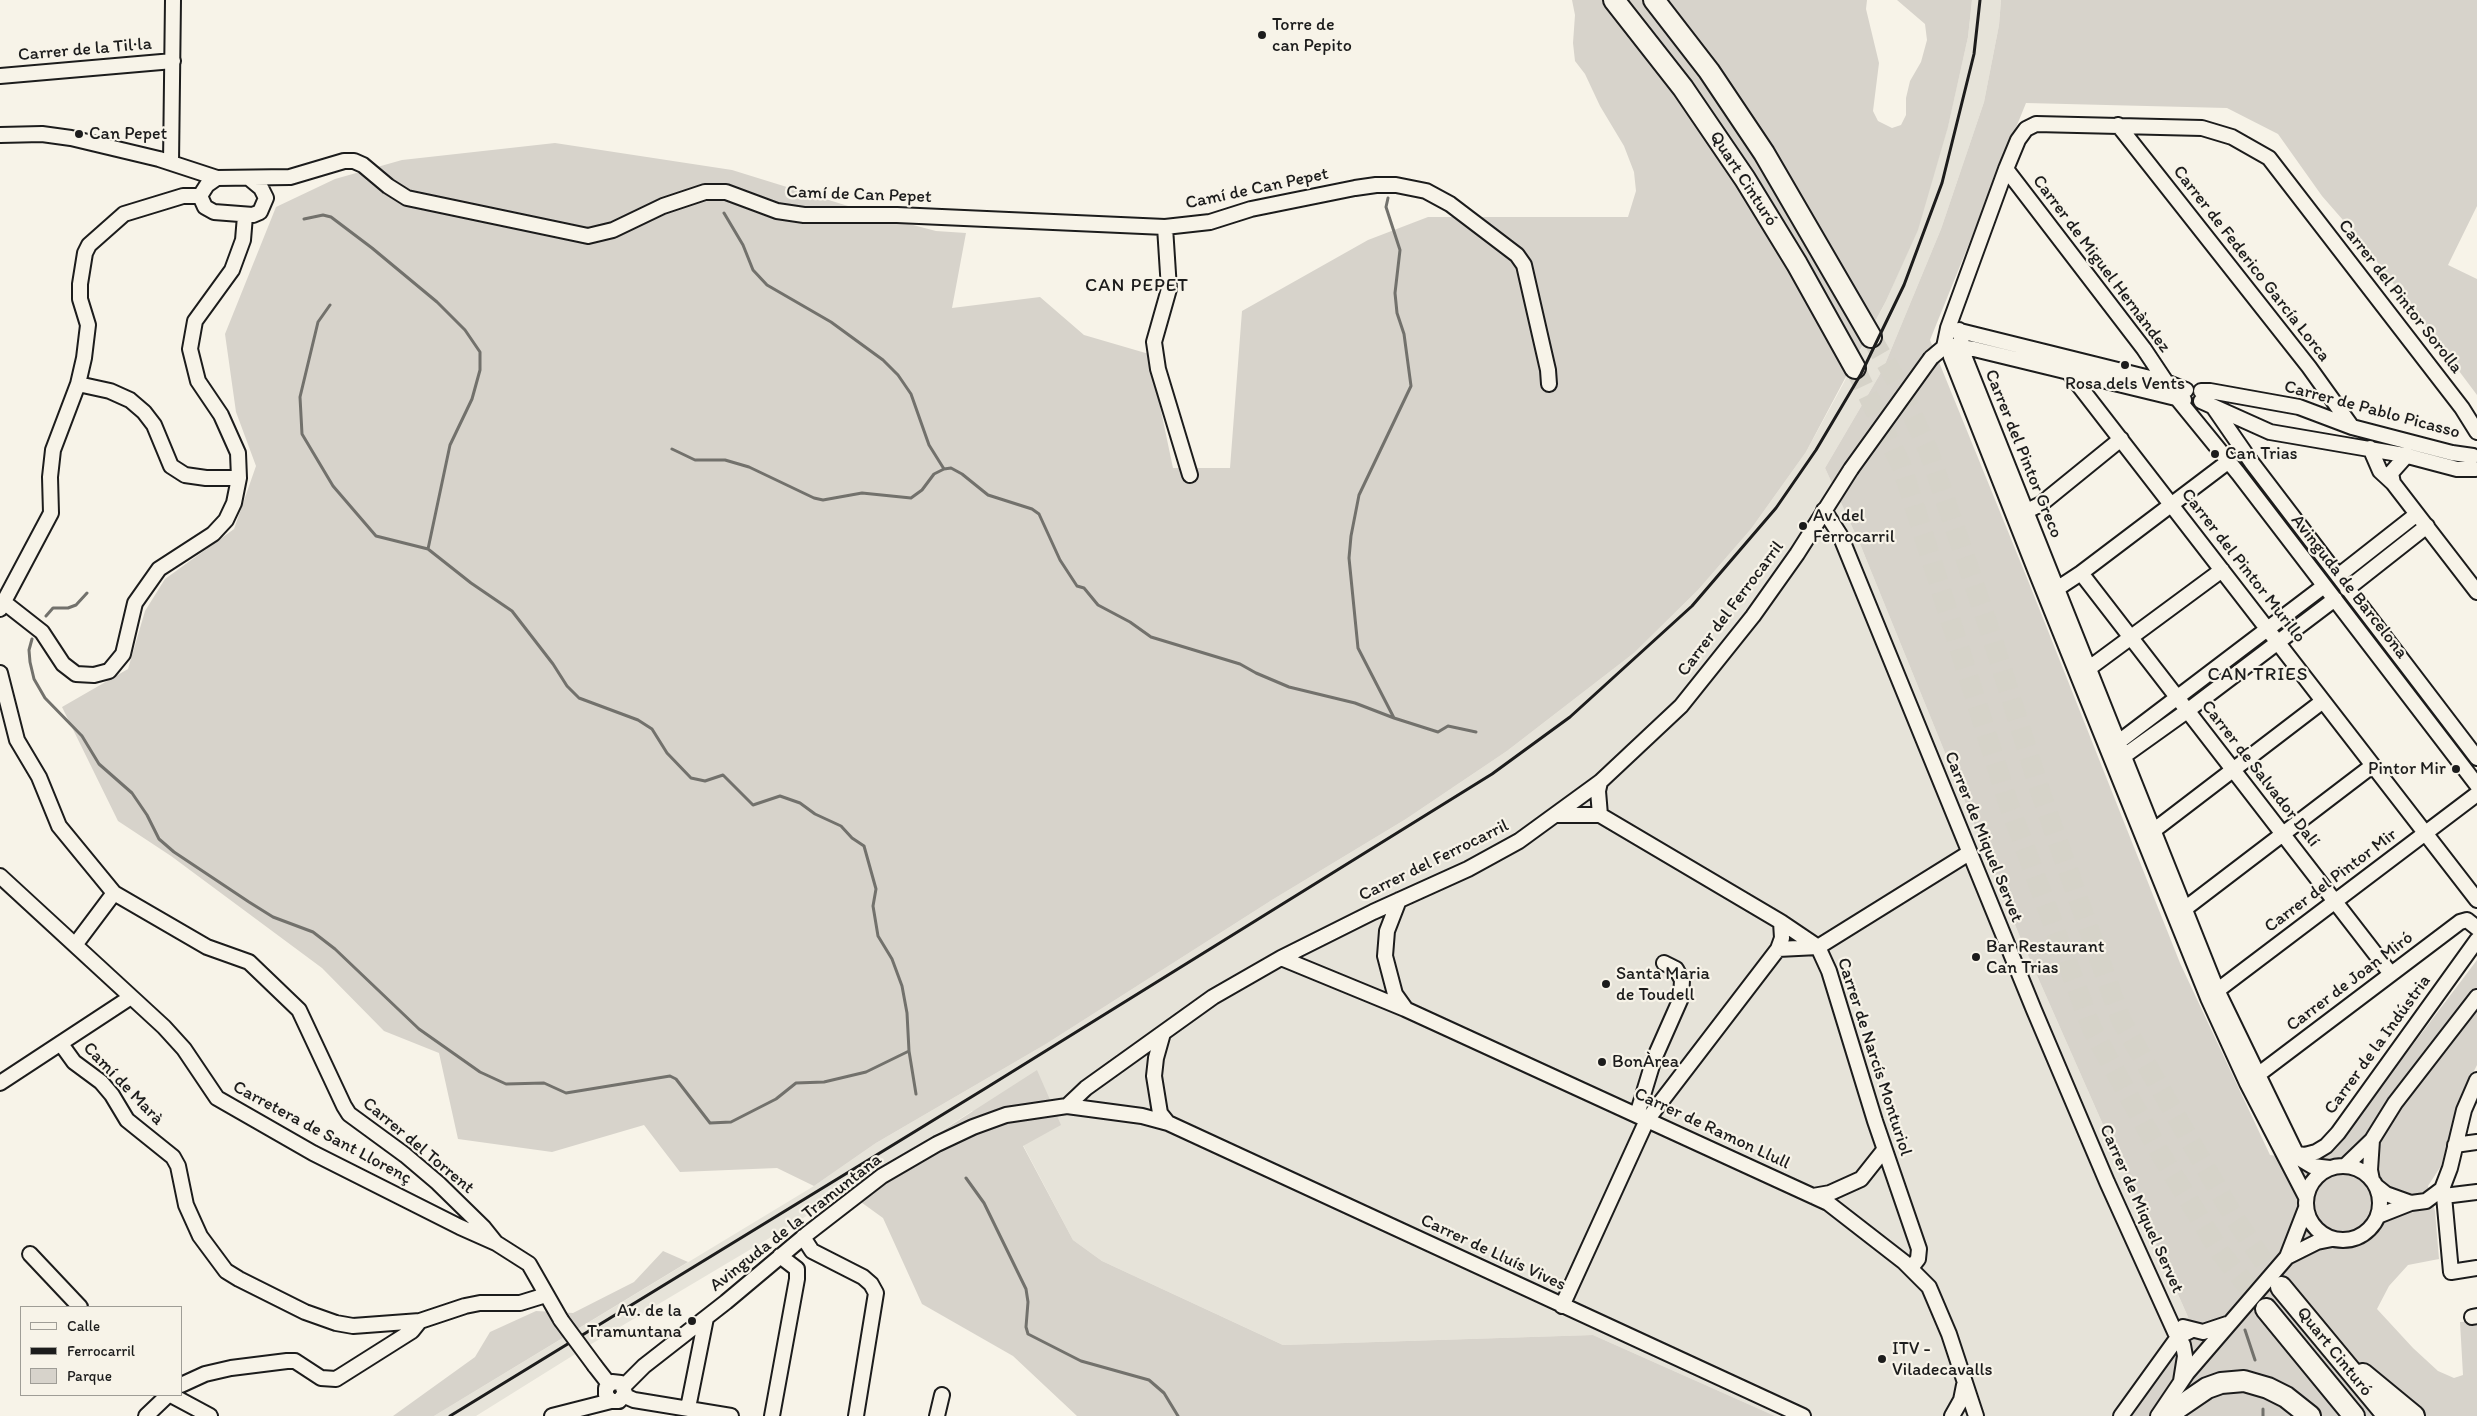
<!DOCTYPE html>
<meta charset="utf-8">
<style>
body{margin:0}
#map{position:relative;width:2477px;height:1416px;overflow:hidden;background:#f7f3e8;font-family:Itim,sans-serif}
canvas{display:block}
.legend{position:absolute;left:20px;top:1306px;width:162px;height:90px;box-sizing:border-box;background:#f7f3e8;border:1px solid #9f9d96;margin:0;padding:6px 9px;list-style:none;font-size:15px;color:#1c1c1c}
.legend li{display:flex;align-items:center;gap:10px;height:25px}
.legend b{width:25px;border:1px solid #9f9d96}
</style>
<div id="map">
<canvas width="2477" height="1416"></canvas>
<ul class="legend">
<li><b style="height:6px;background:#f7f3e8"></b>Calle</li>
<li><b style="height:6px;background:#1c1c1c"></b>Ferrocarril</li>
<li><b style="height:14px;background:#d7d3cb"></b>Parque</li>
</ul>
</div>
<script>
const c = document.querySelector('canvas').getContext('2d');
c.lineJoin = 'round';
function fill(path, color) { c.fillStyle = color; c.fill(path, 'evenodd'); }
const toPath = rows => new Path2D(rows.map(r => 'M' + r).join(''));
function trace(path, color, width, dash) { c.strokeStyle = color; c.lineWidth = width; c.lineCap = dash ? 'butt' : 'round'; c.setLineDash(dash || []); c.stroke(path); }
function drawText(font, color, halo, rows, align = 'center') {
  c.font = font + ' Itim,sans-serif'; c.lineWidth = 4.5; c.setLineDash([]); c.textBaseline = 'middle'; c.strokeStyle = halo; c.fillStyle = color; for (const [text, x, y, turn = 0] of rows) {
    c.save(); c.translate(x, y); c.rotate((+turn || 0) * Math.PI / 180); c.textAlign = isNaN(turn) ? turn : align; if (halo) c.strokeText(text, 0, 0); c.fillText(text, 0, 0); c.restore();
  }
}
fill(toPath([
 [1972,0,2001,0,1999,25,1984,102,1941,229,1883,369,1825,468,1860,544,2020,937,2188,1317,2116,1416,1775,1416,1593,1335,1283,1345,1102,1261,1073,1240,1023,1145,972,1111,847,1192,593,1343,476,1416,434,1416,814,1186,876,1143,1046,1044,1272,900,1406,819,1507,751,1634,653,1698,590,1751,529,1806,452,1842,386,1886,301,1917,230,1948,126,1968,37]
]), '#e6e3d9');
fill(toPath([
 [1572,0,1867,0,1866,9,1879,63,1873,111,1878,121,1892,128,1901,125,1906,115,1906,98,1910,81,1921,62,1927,40,1925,24,1897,0,1972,0,1968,37,1948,127,1918,230,1886,301,1806,452,1751,529,1698,590,1634,653,1507,751,1406,819,1272,900,1046,1044,876,1143,814,1186,777,1168,680,1172,644,1125,552,1152,458,1139,439,1053,384,1031,322,968,171,856,118,821,62,707,128,669,145,611,165,579,234,529,256,466,236,412,225,334,276,207,335,179,402,160,555,143,732,170,890,219,936,231,966,233,952,308,1040,297,1084,335,1149,354,1173,468,1230,468,1242,311,1368,240,1428,217,1628,217,1636,191,1634,172,1624,146,1600,106,1585,74,1575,61,1573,43,1575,15],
 [2001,0,2477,0,2477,206,2448,265,2477,279,2477,395,2363,243,2322,196,2278,134,2227,108,2026,103,1930,340,2029,583,2180,963,2270,1155,2307,1160,2331,1153,2477,960,2477,1065,2461,1097,2441,1166,2428,1186,2435,1211,2439,1259,2408,1265,2389,1286,2377,1309,2413,1348,2438,1371,2454,1378,2463,1375,2460,1322,2477,1321,2477,1416,2116,1416,2188,1317,2020,937,1860,544,1825,468,1883,369,1941,229,1984,102,1999,25],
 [1037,1070,1061,1125,1023,1146,1073,1240,1102,1261,1283,1345,1593,1335,1775,1416,1077,1416,1013,1356,922,1304,883,1218,847,1192],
 [663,1251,688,1262,434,1416,393,1416,475,1357,490,1332,536,1311,573,1313,634,1282]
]), '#d7d3cb');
trace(toPath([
 [1388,198,1386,207,1400,250,1395,293,1397,313,1404,334,1411,386,1359,495,1351,536,1349,558,1358,648,1394,718,1438,732,1448,726,1476,732],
 [724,213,743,245,753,270,767,285,831,322,883,360,898,375,911,394,929,445,944,469],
 [304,219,323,215,331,217,372,248,437,302,465,330,480,352,480,370,472,399,450,445,428,549,471,583,512,611,553,664,567,686,579,698,638,720,652,729,667,753,691,778,705,781,723,775,753,805,780,796,800,803,815,814,841,826,852,838,864,846,876,889,873,906,878,936,892,959,902,986,907,1013,909,1051,916,1094],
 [330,305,318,322,300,397,302,434,333,486,376,536,428,549],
 [672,449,695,460,725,460,749,467,814,498,823,500,862,493,911,498,922,490,934,474,944,469,951,468,962,474,988,495,1032,509,1039,514,1060,560,1077,586,1084,588,1098,605,1130,622,1151,637,1240,664,1256,673,1289,687,1355,703,1394,718],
 [46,616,53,608,68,608,76,605,87,593],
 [32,639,29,650,30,662,34,679,45,698,82,736,99,764,132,793,147,815,159,839,174,852,249,902,273,917,313,932,335,949,419,1029,480,1072,506,1084,544,1083,566,1093,670,1076,676,1079,710,1123,731,1122,776,1099,796,1083,824,1082,866,1072,909,1051],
 [966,1178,984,1203,1026,1289,1028,1302,1026,1327,1028,1334,1081,1361,1149,1380,1164,1393,1178,1416],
 [2245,1330,2255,1360],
 [2263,1409,2263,1416]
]), '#72716c', 3);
trace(toPath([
 [1871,337,1899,385,1929,452,1990,631,2041,794,2121,1020,2235,1219,2281,1287],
 [1855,368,1902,467,2008,802,2092,1029,2160,1153,2220,1252,2266,1309]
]), '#d6d3c9', 20, [20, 10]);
const minor = toPath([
 [0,76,173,61],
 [2118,125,2309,367,2352,427],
 [0,135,42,134,71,138,159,159,217,178],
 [171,163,173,0],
 [2006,169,2144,349,2166,382],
 [200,196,207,185,217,178,290,177,344,161,354,161,363,165,388,186,407,198,588,236,613,230,663,206,705,192,726,192,777,211,804,215,897,215,1165,227,1210,222,1251,209,1355,188,1376,185,1396,185,1426,191,1450,204,1517,255,1524,265,1548,370,1549,384],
 [200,196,205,207,214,212,253,215,260,212,266,198,261,188,249,178],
 [1165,227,1169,289,1154,342,1158,369,1190,475],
 [1952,329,2166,382,2186,390],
 [1959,330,1965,358,2217,990,2295,1151,2302,1160,2312,1166,2330,1168],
 [1949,346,1951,357,2036,572,2208,998,2247,1083,2306,1197],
 [1952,346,1974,349,2184,400],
 [1931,358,1944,347,1948,328,2006,169,2018,140,2026,129,2036,124,2202,128,2232,137,2269,158,2462,408,2477,432],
 [2070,374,2477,900],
 [78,384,110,391,130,400,144,412,154,425,171,466,185,475,206,478,239,478],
 [2201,391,2210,391,2299,407,2352,427,2452,453,2473,456],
 [2176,397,2238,473,2477,785],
 [2201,401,2270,432,2404,455,2457,469,2475,469],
 [2214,408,2252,463,2477,758],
 [2370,448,2380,471,2393,483,2477,592],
 [2393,483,2391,473,2407,455],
 [1824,510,1840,535,2034,1010,2107,1182,2175,1332,2183,1345,2185,1356,2181,1381],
 [2017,516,2041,504,2121,439],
 [2081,573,2391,974],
 [2338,576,2417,514],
 [2347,589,2427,526],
 [2049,594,2081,573,2229,461],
 [5,603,42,632,63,664,76,674,94,675,109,671,123,654,135,603,159,569,213,534,226,520,234,503,239,478,238,453,221,415,198,381,190,349,195,321,232,270,243,240,245,216],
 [0,609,51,513,50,477,53,450,78,384,84,358,88,325,80,299,80,284,85,253,89,245,124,214,183,196,200,196],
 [2088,669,2222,570],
 [0,673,17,740,39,777,59,826,114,893,207,947,249,962,299,1010,344,1106,349,1114,405,1155,438,1183,484,1228,496,1243],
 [2112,747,2324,586],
 [2116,760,2124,756,2187,711,2335,599],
 [1558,815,1600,815,1781,922,1818,947,1829,971,1875,1121,1919,1249,1918,1259,1911,1268],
 [1600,815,1598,791,1600,782],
 [2153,831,2323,701],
 [0,876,164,1027,184,1049,217,1098,313,1153,460,1227,496,1243,529,1264,561,1320],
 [1399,900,1387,931,1385,956,1395,994,1405,1008],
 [2178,914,2372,766],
 [75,945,114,893],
 [1778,949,1818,947,1969,853],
 [1281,958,1405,1009,1828,1203,1904,1262,1929,1287,1949,1334,1976,1416],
 [2210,996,2477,794],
 [1163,1033,1156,1058,1154,1076,1160,1113,1168,1123,1803,1416],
 [61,1044,74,1062,101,1082,112,1095,127,1120,173,1157,178,1166,186,1205,200,1236,226,1271,239,1279,305,1312,336,1323,353,1326,420,1321,465,1306,480,1303,520,1303,546,1295],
 [2251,1080,2460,922,2467,920,2477,928],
 [0,1083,131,997],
 [1067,1106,1086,1088,1213,997,1281,958,1373,912,1468,869,1519,841,1600,782,1681,706,1753,616,1797,554,1851,469],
 [1637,1115,1654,1059,1681,998,1682,980,1676,969,1664,963],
 [2455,1145,2477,1142],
 [2297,1154,2305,1155,2316,1152,2326,1146,2338,1133,2477,940],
 '2306 1203a37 37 0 1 1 74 0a37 37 0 1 1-74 0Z',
 [2345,1166,2372,1140,2395,1103,2477,997],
 [2372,1180,2370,1170,2372,1140],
 [2376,1186,2386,1194,2411,1203],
 [2439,1193,2444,1196,2451,1272,2477,1268],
 [1813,1196,1830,1193,1861,1179,1884,1150],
 [2444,1196,2477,1192],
 [2378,1216,2411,1203,2426,1201,2442,1189,2450,1168,2464,1110,2477,1080],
 [803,1237,812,1251,863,1277,871,1284,876,1293,856,1416],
 [30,1254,80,1307],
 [2287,1257,2317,1242,2332,1239],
 [1562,1306,1647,1120,1778,949,1782,938,1781,922],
 [2472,1317,2477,1316],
 [2183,1327,2203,1332,2227,1324],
 [595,1366,609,1384],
 [181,1385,205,1374,231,1368,287,1361,295,1361,321,1378,336,1379,412,1331,420,1321],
 [624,1386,644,1366,726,1302,807,1234,882,1176,937,1144,973,1127,1006,1115,1067,1106,1142,1116,1168,1123],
 [171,1395,210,1416],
 [625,1396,634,1400,731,1416],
 [688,1408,706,1318],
 [146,1416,168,1395],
 [552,1416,611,1401,619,1401,625,1393,621,1383,612,1382,606,1388,606,1395,611,1401],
 [772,1416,797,1279,797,1269,780,1256],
 [937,1416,942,1395],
 [1952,1416,1961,1400,1964,1385],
 [2121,1416,2178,1337,2192,1330],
 [2158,1416,2187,1373,2287,1257,2306,1208]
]);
const highway = toPath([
 [1614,0,1683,88,1745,179,1797,264,1855,368],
 [1654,0,1709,71,1764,153,1871,337],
 [2281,1287,2388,1416],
 [2266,1309,2354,1416],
 [2363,1374,2414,1416],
 [2166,1416,2207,1388,2221,1383,2244,1381,2268,1388,2286,1397,2310,1416]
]);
trace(minor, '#1c1c1c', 18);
trace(highway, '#1c1c1c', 24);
trace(minor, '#f7f3e8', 14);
trace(highway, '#f7f3e8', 20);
trace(toPath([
 [450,1416,986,1088,1492,774,1570,717,1692,606,1776,508,1816,450,1861,374,1904,285,1942,183,1974,54,1980,0]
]), '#1c1c1c', 3);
const minorBridge = toPath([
 [1851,469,1931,358],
 [561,1320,595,1366]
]);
trace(minorBridge, '#1c1c1c', 18, []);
trace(minorBridge, '#f7f3e8', 14);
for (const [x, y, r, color] of [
 [1262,35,5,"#1c1c1c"],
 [79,134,5,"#1c1c1c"],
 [2125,365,5,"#1c1c1c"],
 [2215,454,5,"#1c1c1c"],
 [1803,526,5,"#1c1c1c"],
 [2456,769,5,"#1c1c1c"],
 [1976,957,5,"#1c1c1c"],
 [1606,984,5,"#1c1c1c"],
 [1602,1062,5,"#1c1c1c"],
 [692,1321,5,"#1c1c1c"],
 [1882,1359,5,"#1c1c1c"]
]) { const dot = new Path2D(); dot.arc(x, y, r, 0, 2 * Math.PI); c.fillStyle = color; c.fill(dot); trace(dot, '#f7f3e8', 2); }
drawText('18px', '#1c1c1c', '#f7f3e8', [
 ["Torre de",1272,25],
 ["can Pepito",1272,46],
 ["Can Pepet",89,134],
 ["Rosa dels Vents",2125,384,"center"],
 ["Can Trias",2225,454],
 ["Av. del",1813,516],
 ["Ferrocarril",1813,537],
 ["Pintor Mir",2446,769,"right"],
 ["Bar Restaurant",1986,947],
 ["Can Trias",1986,968],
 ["Santa Maria",1616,974],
 ["de Toudell",1616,995],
 ["BonÀrea",1612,1062],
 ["Av. de la",682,1311,"right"],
 ["Tramuntana",682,1332,"right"],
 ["ITV -",1892,1349],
 ["Viladecavalls",1892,1370]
], 'left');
drawText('18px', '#1c1c1c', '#f7f3e8', [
 ["Carrer de la Til·la",85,50,-5],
 ["Quart Cinturó",1743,179,57],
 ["Camí de Can Pepet",1257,189,-12],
 ["Camí de Can Pepet",859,195,2],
 ["Carrer de Miguel Hernàndez",2101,264,53],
 ["Carrer de Federico García Lorca",2251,264,52],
 ["Carrer del Pintor Sorolla",2400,297,52],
 ["Carrer de Pablo Picasso",2372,410,15],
 ["Carrer del Pintor Greco",2023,454,68],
 ["Carrer del Pintor Murillo",2243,566,52],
 ["Avinguda de Barcelona",2349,587,52],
 ["Carrer del Ferrocarril",1731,609,-53],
 ["Carrer de Salvador Dalí",2260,774,52],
 ["Carrer de Miquel Servet",1983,837,68],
 ["Carrer del Ferrocarril",1434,861,-26],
 ["Carrer del Pintor Mir",2331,881,-37],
 ["Carrer de Joan Miró",2350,982,-37],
 ["Carrer de la Indústria",2378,1045,-54],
 ["Carrer de Narcís Monturiol",1874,1057,72],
 ["Camí de Marà",123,1084,46],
 ["Carrer de Ramon Llull",1712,1129,25],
 ["Carretera de Sant Llorenç",322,1133,28],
 ["Carrer del Torrent",418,1146,40],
 ["Carrer de Miquel Servet",2141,1209,66],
 ["Avinguda de la Tramuntana",796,1223,-38],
 ["Carrer de Lluís Vives",1493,1253,25],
 ["Quart Cinturó",2334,1352,51]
]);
c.letterSpacing = '1px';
drawText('19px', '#1c1c1c', '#f7f3e8', [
 ["CAN PEPET",1137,286],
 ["CAN TRIES",2258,675]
]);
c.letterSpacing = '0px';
</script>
